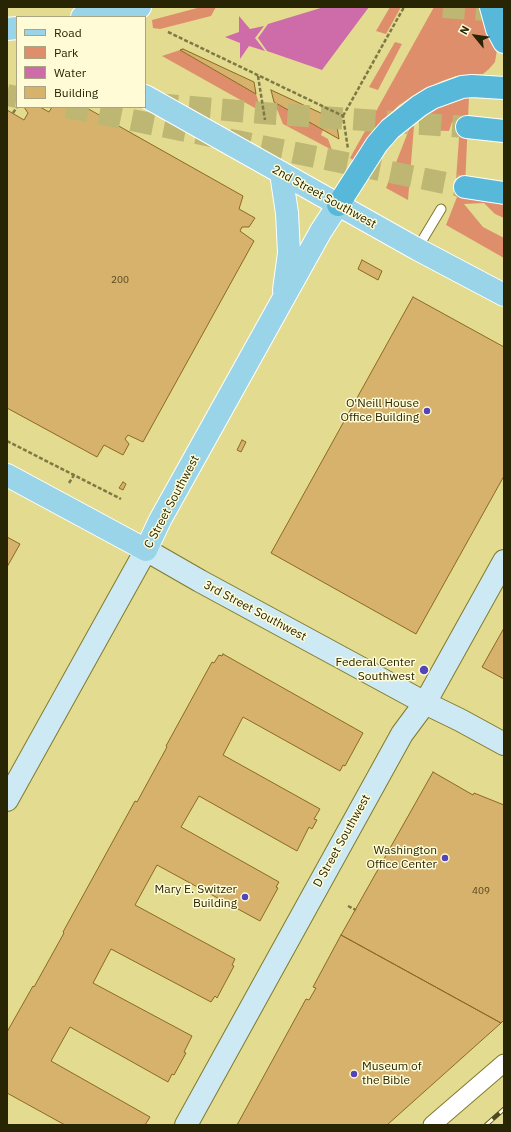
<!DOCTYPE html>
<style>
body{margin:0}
#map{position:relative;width:511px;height:1132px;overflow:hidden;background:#e3db8f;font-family:"IBM Plex Sans",sans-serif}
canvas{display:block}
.frame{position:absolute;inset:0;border:8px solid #282505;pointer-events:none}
.legend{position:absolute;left:16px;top:16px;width:130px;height:92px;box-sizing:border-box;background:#fffbd6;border:1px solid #a9a582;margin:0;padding:5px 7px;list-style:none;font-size:12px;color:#282505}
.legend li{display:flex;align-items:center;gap:8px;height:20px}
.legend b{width:20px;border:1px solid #a9a582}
.north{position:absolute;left:455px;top:16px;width:40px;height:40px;-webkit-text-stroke:3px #fffbd6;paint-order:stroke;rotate:299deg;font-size:11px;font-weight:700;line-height:16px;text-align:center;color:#282505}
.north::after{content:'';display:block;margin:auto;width:14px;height:18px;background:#282505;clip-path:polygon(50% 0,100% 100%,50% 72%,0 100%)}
</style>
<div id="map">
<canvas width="511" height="1132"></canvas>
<div class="frame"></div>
<ul class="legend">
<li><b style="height:5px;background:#9ad4e8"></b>Road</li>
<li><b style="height:11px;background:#df8e6c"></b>Park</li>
<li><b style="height:11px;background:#cd6ca9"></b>Water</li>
<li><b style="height:11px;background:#d6b26d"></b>Building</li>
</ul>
<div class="north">N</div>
</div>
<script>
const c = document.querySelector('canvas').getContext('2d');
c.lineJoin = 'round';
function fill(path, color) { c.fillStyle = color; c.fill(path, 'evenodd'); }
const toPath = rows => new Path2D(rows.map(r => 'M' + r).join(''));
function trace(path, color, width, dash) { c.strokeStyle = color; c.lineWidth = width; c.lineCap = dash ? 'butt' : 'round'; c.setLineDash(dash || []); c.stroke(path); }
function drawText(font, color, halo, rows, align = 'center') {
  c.font = font + ' "IBM Plex Sans",sans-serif'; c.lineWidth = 3; c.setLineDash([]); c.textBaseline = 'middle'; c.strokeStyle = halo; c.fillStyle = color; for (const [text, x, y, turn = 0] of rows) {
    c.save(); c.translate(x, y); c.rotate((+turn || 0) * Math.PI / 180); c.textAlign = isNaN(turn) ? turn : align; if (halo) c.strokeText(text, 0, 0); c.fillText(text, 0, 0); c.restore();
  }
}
fill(toPath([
 [201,7,216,7,211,16,160,29,153,28,152,20],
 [390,7,401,7,386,34,376,31],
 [434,7,480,7,484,22,497,50,495,62,489,69,483,74,456,76,442,81,418,93,399,105,381,123,358,163,350,158],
 [395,42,402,44,378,90,369,87],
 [180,50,256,94,262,112,162,56],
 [469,97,465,187,504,200,504,218,495,214,484,203,464,204,483,227,504,238,504,258,446,225,457,197,455,194,460,124,452,122,449,131,419,130,419,118,433,107,458,99],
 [274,102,323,130,321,135,328,139,332,150,283,124],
 [414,126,408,200,386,188,410,127]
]), '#df8e6c');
fill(toPath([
 [324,7,369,7,322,70,267,51,258,38,268,24],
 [239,16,250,29,264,26,255,38,265,51,249,46,240,59,240,43,225,37,239,32]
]), '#cd6ca9');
const building = toPath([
 [183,49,254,82,256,94,180,50,183,49],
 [271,90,336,120,339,139,274,102,271,90],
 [24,107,40,107,49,112,52,107,85,107,243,196,239,209,255,218,249,227,242,227,240,231,254,241,143,442,128,435,125,439,129,444,123,455,104,445,97,457,7,408,7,110,24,120,28,113,24,107],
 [362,260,382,271,378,280,358,269,362,260],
 [413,297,504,347,504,476,416,634,271,553,413,297],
 [242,440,246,442,241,452,237,450,242,440],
 [123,482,126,484,123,490,119,488,123,482],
 [7,537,20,544,7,567,7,537],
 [504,628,504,679,482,667,504,628],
 [223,654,363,733,345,766,343,765,340,771,243,717,223,755,320,809,314,819,317,820,312,829,309,827,297,851,199,796,181,827,279,882,276,887,278,888,260,921,157,865,135,905,235,959,232,965,234,966,217,998,215,996,211,1002,111,949,93,983,192,1036,184,1052,186,1053,174,1075,172,1074,168,1082,70,1027,51,1061,150,1117,145,1125,65,1125,7,1093,7,1032,33,986,34,987,64,933,63,932,135,801,137,802,167,747,166,746,212,662,214,663,219,655,222,656,223,654],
 [433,772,473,795,474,793,504,805,504,1020,501,1023,341,935,433,772],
 [341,935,501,1023,387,1125,237,1125,306,999,309,1000,316,988,313,987,341,935]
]);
fill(building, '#d6b26d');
trace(building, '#8b6921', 1);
trace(toPath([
 [443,7,504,11],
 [7,95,17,97],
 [156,104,262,113,467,127],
 [67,107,465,187]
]), '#beb773', 22, [22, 11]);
const lane = toPath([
 [417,249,441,209]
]);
const street = toPath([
 [432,1125,504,1063]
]);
const secondary = toPath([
 [7,800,146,550,200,581,425,703,460,720,504,744],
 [186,1125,402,734,425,703,504,561]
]);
const primary = toPath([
 [82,17,140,7],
 [7,29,17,28],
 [145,96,417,249,504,295],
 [281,173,287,213,289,253,284,290],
 [7,475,146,550,160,520,321,231,338,205]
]);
const highway = toPath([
 [491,7,497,29,504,42],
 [467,127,504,131],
 [465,187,504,193],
 [338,205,377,144,390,129,419,106,432,98,462,87,472,86,504,88]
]);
trace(lane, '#81792d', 11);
trace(street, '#81792d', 19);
trace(secondary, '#81792d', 24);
trace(primary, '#fff', 24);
trace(highway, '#fff', 24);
trace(toPath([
 [168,32,343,116,348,149],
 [258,76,265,120],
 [13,113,17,107],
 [343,116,404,7],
 [7,441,121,499],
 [69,483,74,475],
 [348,906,356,910]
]), '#7e7944', 2.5, [4, 2]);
trace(lane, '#fff', 9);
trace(street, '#fff', 17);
trace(secondary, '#cdeaf4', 22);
trace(primary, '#9ad4e8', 22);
trace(highway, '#57b8d9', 22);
const rail = toPath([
 [486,1125,504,1109]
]);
trace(rail, '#4d4920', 4.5);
trace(rail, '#fffbd6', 3, [9]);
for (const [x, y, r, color] of [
 [427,411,4,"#5344bb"],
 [424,670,5,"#5344bb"],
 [445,858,4,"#5344bb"],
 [245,897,4,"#5344bb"],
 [354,1074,4,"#5344bb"]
]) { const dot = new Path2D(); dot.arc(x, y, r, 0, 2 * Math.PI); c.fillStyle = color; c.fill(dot); trace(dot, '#fffbd6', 1.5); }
drawText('10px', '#54481f', null, [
 ["200",120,280],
 ["409",481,891]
]);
drawText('12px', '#282505', '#fffbd6', [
 ["2nd Street Southwest",324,197,29],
 ["C Street Southwest",172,502,-62],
 ["3rd Street Southwest",255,611,28],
 ["D Street Southwest",342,841,-61]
]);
drawText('12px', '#282505', '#fffbd6', [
 ["O'Neill House",419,404],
 ["Office Building",419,418],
 ["Federal Center",415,663],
 ["Southwest",415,677],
 ["Washington",437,851],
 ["Office Center",437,865],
 ["Mary E. Switzer",237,890],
 ["Building",237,904],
 ["Museum of",362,1067,"left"],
 ["the Bible",362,1081,"left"]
], 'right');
</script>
